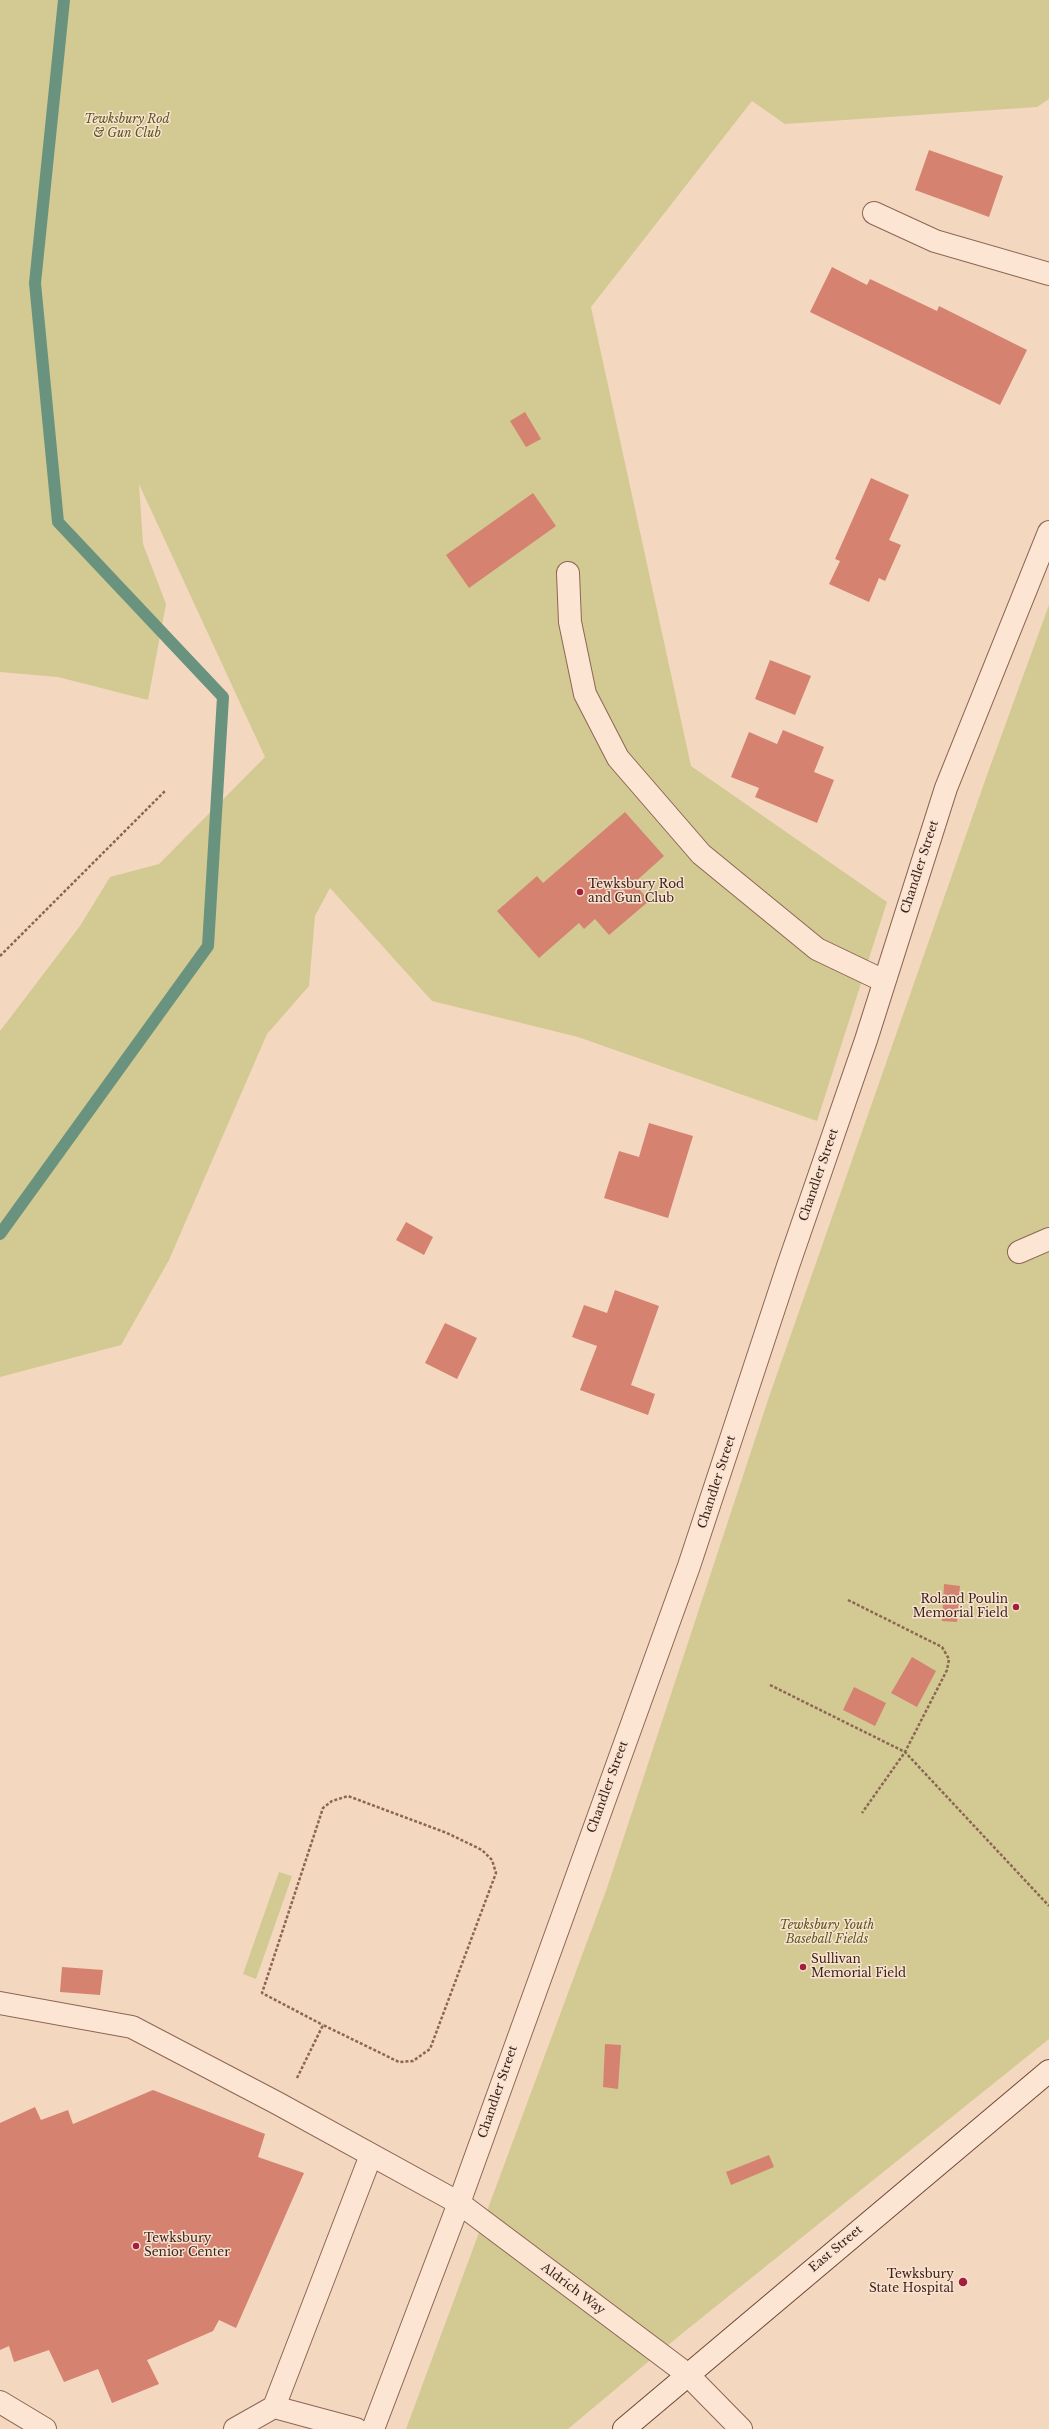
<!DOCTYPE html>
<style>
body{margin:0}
canvas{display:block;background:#f3d7bf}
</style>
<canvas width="1049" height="2429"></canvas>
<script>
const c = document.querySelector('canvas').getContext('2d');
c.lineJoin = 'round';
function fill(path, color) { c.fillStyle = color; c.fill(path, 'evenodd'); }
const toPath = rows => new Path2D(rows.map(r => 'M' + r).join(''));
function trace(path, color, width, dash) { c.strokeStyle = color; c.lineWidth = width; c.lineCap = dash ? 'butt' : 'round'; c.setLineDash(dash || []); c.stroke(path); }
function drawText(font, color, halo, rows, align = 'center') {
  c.font = font + ' "Libre Baskerville",serif'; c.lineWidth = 3; c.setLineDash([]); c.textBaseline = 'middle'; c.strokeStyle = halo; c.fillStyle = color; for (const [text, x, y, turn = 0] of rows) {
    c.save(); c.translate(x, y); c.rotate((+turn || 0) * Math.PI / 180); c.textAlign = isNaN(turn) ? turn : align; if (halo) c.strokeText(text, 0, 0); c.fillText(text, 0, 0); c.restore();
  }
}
fill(toPath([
 [0,0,1049,0,1049,99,1037,107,785,124,752,101,591,307,691,766,887,902,817,1121,578,1037,432,1001,330,888,315,916,309,986,267,1034,169,1260,121,1345,0,1377,0,1031,80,926,110,877,159,864,265,757,139,484,143,544,166,604,148,700,58,677,0,672],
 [1049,605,1049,2039,679,2336,568,2429,406,2429,607,1888,769,1397,987,775],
 [279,1872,292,1876,256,1979,243,1974]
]), '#d2ca92');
trace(toPath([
 [0,1234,208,946,223,697,58,522,35,283,64,0]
]), '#69937e', 12);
fill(toPath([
 [929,150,1003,176,989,217,915,190],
 [832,267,867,285,870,279,937,311,939,306,1027,350,1000,405,810,312],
 [525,412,541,439,526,447,510,421],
 [871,478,909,495,889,540,901,545,885,581,879,578,869,602,829,584,840,561,835,559],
 [533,493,556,526,469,588,446,555],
 [770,660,811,676,795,715,755,699],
 [783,730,824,747,814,772,834,780,817,823,755,797,759,788,731,777,749,732,777,744],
 [625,812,664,856,634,883,649,901,609,935,595,919,584,929,579,923,539,958,497,911,537,876,543,883],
 [649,1123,693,1136,668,1218,604,1198,619,1151,639,1157],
 [406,1222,433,1237,424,1255,396,1240],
 [615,1290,659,1306,631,1385,655,1394,648,1415,580,1390,597,1346,572,1337,584,1305,607,1313],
 [445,1323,477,1338,457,1379,425,1363],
 [944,1584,960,1586,957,1622,942,1621],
 [912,1657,936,1671,917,1707,891,1693],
 [854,1687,886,1703,875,1726,843,1710],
 [62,1967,103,1970,100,1995,60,1992],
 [605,2044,621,2045,618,2089,603,2087],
 [153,2090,265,2134,258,2157,304,2173,236,2328,219,2320,213,2331,147,2360,159,2384,112,2403,98,2369,64,2382,49,2350,14,2362,9,2346,0,2350,0,2123,35,2107,41,2120,68,2110,73,2124],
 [769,2155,774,2167,731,2185,726,2172]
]), '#d58271');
const service = toPath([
 [874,213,935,241,1049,274],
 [568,573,570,622,585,694,618,758,701,854,817,949,884,981],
 [1019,1252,1049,1239],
 [0,2003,132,2027,277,2103,459,2203],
 [0,2402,45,2429],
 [274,2407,371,2155],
 [235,2429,274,2407,356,2429]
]);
const minor = toPath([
 [687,2374,741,2429]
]);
const tertiary = toPath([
 [459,2203,687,2374],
 [373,2429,459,2203,689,1566,788,1266,866,1040,946,788,1049,532]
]);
const secondary = toPath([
 [624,2429,1049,2071]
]);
trace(service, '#8e6555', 24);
trace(minor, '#8e6555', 24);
trace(tertiary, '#8e6555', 24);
trace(secondary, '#6f4739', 24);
trace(toPath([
 [0,956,166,790],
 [848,1600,942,1647,949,1659,947,1670,905,1752,862,1813],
 [770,1685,905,1752,1049,1906],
 [297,2078,323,2025,399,2062,413,2061,430,2049,496,1873,492,1860,482,1850,447,1833,348,1796,332,1801,323,1808,262,1993,323,2025]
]), '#8e6555', 2.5, [3, 2]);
trace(service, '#fce6d3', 22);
trace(minor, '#fce6d3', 22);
trace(tertiary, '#fce6d3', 22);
trace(secondary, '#fce6d3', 22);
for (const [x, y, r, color] of [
 [580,892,4,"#a41e40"],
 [1016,1607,4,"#a41e40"],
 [803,1967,4,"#a41e40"],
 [136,2246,4,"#a41e40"],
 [963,2282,5,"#a41e40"]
]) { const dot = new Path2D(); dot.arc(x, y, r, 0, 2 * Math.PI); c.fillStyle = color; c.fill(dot); trace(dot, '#f9e3d0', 1.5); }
drawText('italic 12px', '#5a5a20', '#f9e3d0', [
 ["Tewksbury Rod",127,120],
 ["& Gun Club",127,134],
 ["Tewksbury Youth",827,1926],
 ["Baseball Fields",827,1940]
]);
drawText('12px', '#3b231b', '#f9e3d0', [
 ["Chandler Street",920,867,-72],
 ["Chandler Street",819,1175,-71],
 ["Chandler Street",717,1482,-72],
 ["Chandler Street",608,1787,-70],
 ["Chandler Street",498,2092,-71],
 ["East Street",836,2249,-40],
 ["Aldrich Way",573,2289,37]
]);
drawText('12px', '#3b231b', '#f9e3d0', [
 ["Tewksbury Rod",588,885],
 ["and Gun Club",588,899],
 ["Roland Poulin",1008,1600,"right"],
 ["Memorial Field",1008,1614,"right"],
 ["Sullivan",811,1960],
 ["Memorial Field",811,1974],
 ["Tewksbury",144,2239],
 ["Senior Center",144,2253],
 ["Tewksbury",954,2275,"right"],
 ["State Hospital",954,2289,"right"]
], 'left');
</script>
